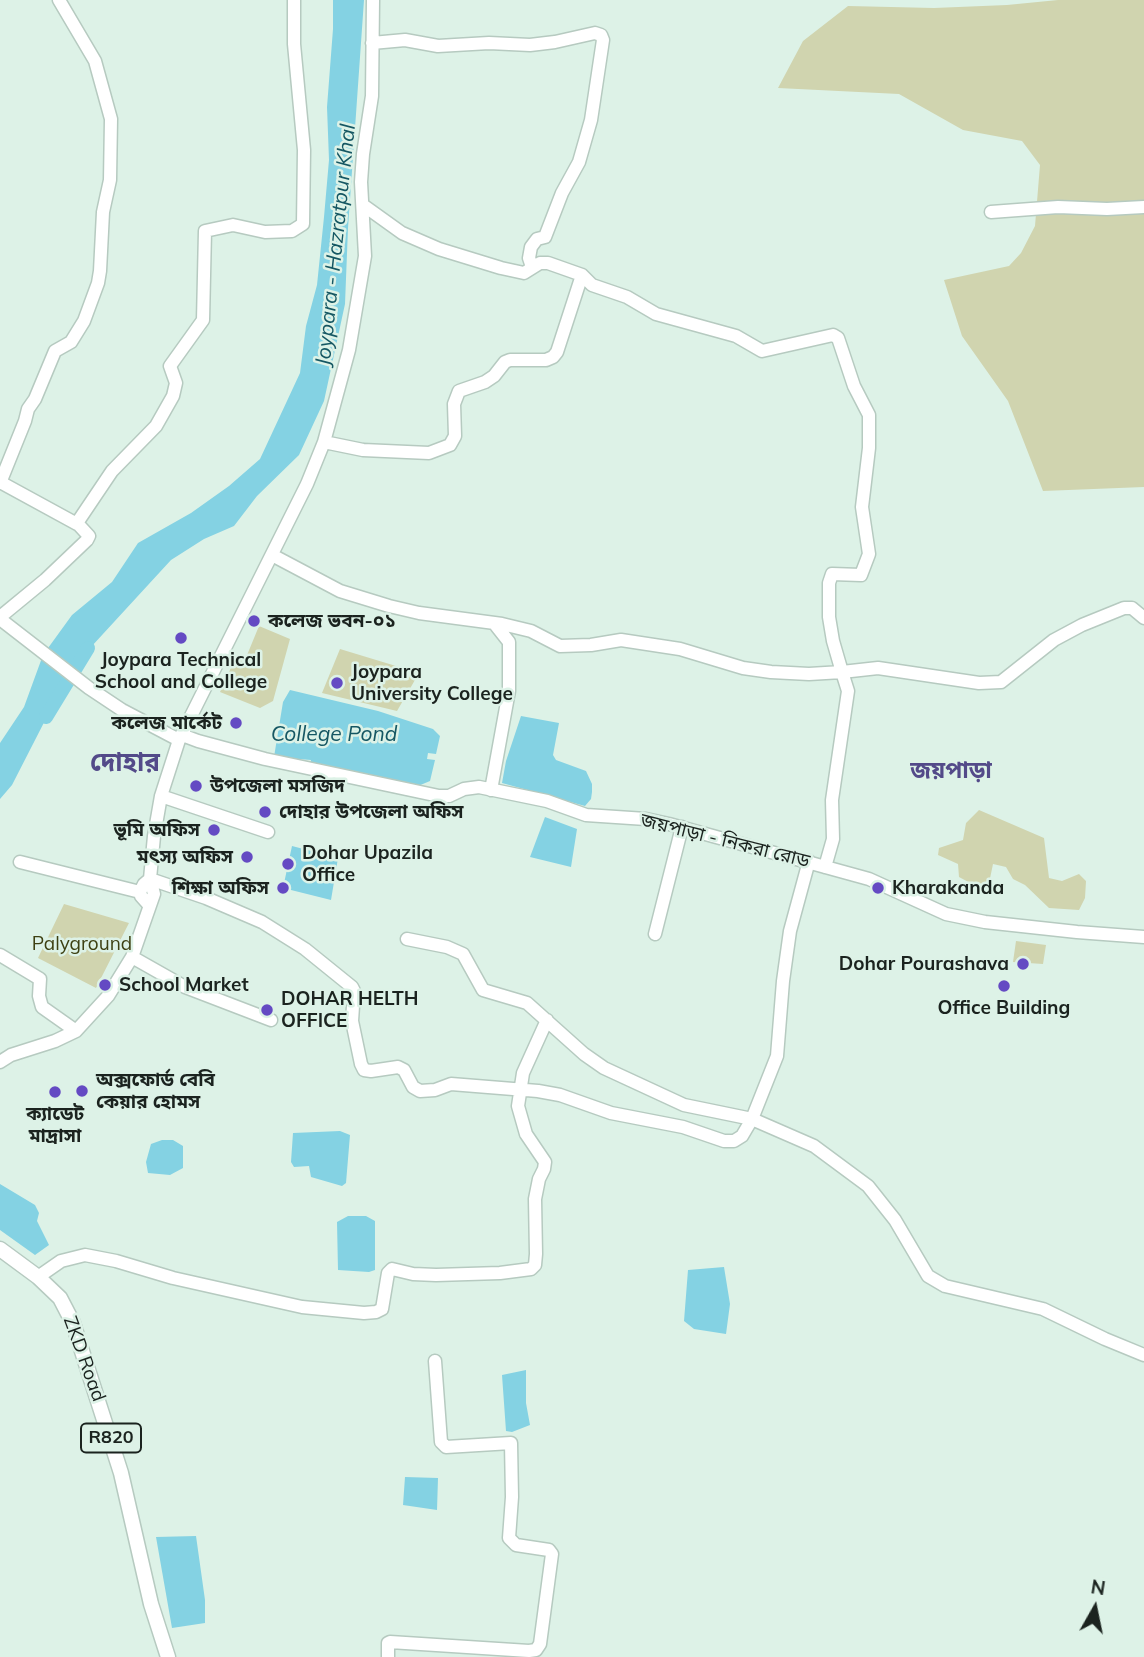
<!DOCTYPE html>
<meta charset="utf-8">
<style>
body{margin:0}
#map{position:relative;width:1144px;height:1657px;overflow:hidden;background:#ddf2e7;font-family:Mulish,sans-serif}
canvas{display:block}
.north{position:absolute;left:1060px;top:1573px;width:70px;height:70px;-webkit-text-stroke:5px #ddf2e7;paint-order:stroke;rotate:9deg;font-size:19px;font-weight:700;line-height:28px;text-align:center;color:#1b231f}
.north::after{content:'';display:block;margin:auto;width:24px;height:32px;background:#1b231f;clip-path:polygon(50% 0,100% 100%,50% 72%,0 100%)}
</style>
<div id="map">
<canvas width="1144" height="1657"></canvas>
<div class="north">N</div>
</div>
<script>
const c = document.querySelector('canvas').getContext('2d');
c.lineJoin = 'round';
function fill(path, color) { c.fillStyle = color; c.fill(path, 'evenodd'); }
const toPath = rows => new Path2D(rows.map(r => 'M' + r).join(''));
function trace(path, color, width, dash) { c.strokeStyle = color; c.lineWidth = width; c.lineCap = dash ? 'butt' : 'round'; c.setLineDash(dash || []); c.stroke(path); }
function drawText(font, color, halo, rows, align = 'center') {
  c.font = font + ' Mulish,"Noto Sans Bengali",sans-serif'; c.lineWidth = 5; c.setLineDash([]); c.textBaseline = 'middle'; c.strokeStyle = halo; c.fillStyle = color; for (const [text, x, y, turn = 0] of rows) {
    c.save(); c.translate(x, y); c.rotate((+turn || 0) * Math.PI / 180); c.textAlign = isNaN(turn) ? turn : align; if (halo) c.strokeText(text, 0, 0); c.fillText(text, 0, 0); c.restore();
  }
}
fill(toPath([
 [1058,0,1144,0,1144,487,1043,491,1008,401,962,336,944,280,1009,266,1021,253,1035,226,1040,165,1022,141,963,130,899,94,778,88,803,41,848,6,934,8,1007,5],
 [259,626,290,639,273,701,260,708,220,692,234,661,245,660],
 [340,649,419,673,397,711,322,693],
 [979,810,1044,838,1049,878,1062,881,1079,874,1086,881,1085,898,1079,910,1049,908,1025,885,1013,879,1006,867,993,864,988,888,974,885,959,877,958,864,938,855,939,848,963,840,966,823],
 [64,904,129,923,96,988,38,958],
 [1016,941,1046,945,1043,964,1013,962]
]), '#d0d4af');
fill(toPath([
 [333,0,364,0,348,228,345,304,324,401,299,455,257,496,234,526,204,539,171,560,80,659,55,701,12,785,0,799,0,743,24,707,43,655,72,615,112,582,138,543,191,513,229,486,260,459,300,373,306,326,317,285,324,217,329,160,327,107,333,29],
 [290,690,378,711,433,729,440,736,436,754,428,753,427,759,435,760,430,781,418,786,310,765,311,760,299,759,298,763,274,757,283,702],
 [521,716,559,723,553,755,556,760,586,771,592,784,592,792,591,799,585,806,502,783,506,761],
 [545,817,577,829,571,867,530,857],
 [292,846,338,858,331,900,283,888],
 [340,1131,350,1135,346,1183,342,1186,311,1177,309,1166,294,1167,291,1162,293,1133],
 [162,1140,173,1140,183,1146,183,1168,170,1175,148,1173,146,1162,151,1144],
 [0,1184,35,1205,39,1213,37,1221,49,1245,35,1255,0,1230],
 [348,1216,366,1216,375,1221,375,1270,369,1272,338,1270,337,1222],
 [724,1267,730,1304,726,1334,694,1329,684,1321,688,1270],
 [526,1370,526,1403,530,1425,512,1432,506,1431,502,1375],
 [405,1477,438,1478,437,1510,403,1505],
 [196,1536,205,1600,205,1623,172,1628,156,1537]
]), '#84d2e3');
trace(toPath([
 [46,717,88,648]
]), '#84d2e3', 14);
const minor = toPath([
 [372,43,405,40,438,46,489,43,530,45,555,42,595,33,601,35,603,40,591,120,579,162,562,193,545,237,537,239,531,247,529,258,532,267],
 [363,205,402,233,439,249,501,268,524,273,540,263,548,263,582,275,592,285,627,297,656,314,736,336,762,351,833,335,838,338,854,386,869,415,869,448,862,507,869,554,861,575,832,574,829,583,829,617,833,641,842,672,878,668,979,683,1001,682,1054,640,1082,625,1124,608,1132,608,1144,618],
 [991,212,1058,207,1107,209,1144,207],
 [324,442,363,450,429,453,450,445,455,436,454,404,459,391,485,382,494,376,505,362,510,360,546,360,553,357,557,352,582,275],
 [0,482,77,524],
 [0,483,25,421,28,409,35,399,55,351,71,342,84,321,98,283,100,271,103,212,110,180,111,119,95,61,59,0],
 [272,555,340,591,389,606,419,613,502,624,531,631,560,646,591,645,621,640,680,649,743,668,771,672,809,674,842,672,848,691,832,800,833,839,825,867],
 [0,617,45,580,87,540,89,536,77,523,112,471,156,426,173,396,176,383,170,366,203,320,205,231,233,225,265,232,292,231,303,224,304,150,294,44,294,0],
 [0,619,89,688,122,710,179,740,161,796,154,836,150,879,154,894,132,957,108,996,76,1031,55,1041,11,1055,0,1062],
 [182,735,198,741,265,759,439,796,449,796,464,789,479,787,547,801,586,815,646,819,669,824,869,879,946,914,985,922,1077,932,1144,937],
 [179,740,307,484,324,442,349,350,365,256,361,182,363,154,372,96,373,0],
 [491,790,509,691,509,642,494,623],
 [161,796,268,832],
 [20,862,140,892],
 [149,905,141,896,140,892,144,884,150,879,206,898,262,922,305,949,352,987,354,991,352,1021,361,1064,364,1070,371,1071,398,1067,404,1070,413,1087,420,1091,435,1090,451,1084,538,1091,560,1095,611,1113,683,1127,724,1141,734,1141,742,1136,752,1119,777,1056,783,981,790,931,809,861],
 [655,934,682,827],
 [407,939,447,947,463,954,483,990,527,1003,584,1054,604,1068,684,1105,752,1119,814,1146,868,1186,895,1220,928,1276,945,1286,1043,1309,1105,1339,1144,1355],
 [0,955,40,979,39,996,42,1007,76,1031],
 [132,957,185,987,271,1020],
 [38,1277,61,1261,85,1255,116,1261,173,1278,302,1307,364,1313,376,1312,382,1309,388,1273,392,1269,413,1274,436,1275,500,1273,531,1269,535,1265,536,1254,535,1199,539,1179,544,1169,545,1162,526,1134,518,1106,523,1073,547,1020],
 [388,1657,388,1643,390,1642,529,1651,536,1650,540,1644,552,1554,549,1550,516,1545,509,1538,512,1497,511,1443,446,1447,441,1442,435,1361]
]);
const major = toPath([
 [0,1249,38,1277,60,1298,73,1323,121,1473,151,1604,168,1657]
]);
trace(minor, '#b6cac0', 15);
trace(major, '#b6cac0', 17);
trace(minor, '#fff', 12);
trace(major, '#fff', 14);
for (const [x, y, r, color] of [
 [254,621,7,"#644ac3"],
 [181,638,7,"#644ac3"],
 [337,683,7,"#644ac3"],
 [236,723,7,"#644ac3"],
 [196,786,7,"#644ac3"],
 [265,812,7,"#644ac3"],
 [214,830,7,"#644ac3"],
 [247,857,7,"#644ac3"],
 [288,864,7,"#644ac3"],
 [283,888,7,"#644ac3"],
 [878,888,7,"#644ac3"],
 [1023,964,7,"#644ac3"],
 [105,985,7,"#644ac3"],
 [1004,986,7,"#644ac3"],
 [267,1010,7,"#644ac3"],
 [82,1091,7,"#644ac3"],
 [55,1092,7,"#644ac3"]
]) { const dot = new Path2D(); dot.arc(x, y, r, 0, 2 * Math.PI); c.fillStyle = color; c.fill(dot); trace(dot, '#ddf2e7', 2.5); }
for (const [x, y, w] of [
 [111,1438,60]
]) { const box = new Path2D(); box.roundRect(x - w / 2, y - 14.5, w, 29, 5); c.fillStyle = '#ddf2e7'; c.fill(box); trace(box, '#1b231f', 2); }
drawText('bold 18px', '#1b231f', null, [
 ["R820",111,1438]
]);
drawText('bold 19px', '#1b231f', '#ddf2e7', [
 ["কলেজ ভবন-০১",268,621],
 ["Joypara Technical",181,660,"center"],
 ["School and College",181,682,"center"],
 ["Joypara",351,672],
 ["University College",351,694],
 ["কলেজ মার্কেট",222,723,"right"],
 ["উপজেলা মসজিদ",210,786],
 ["দোহার উপজেলা অফিস",279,812],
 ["ভূমি অফিস",200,830,"right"],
 ["Dohar Upazila",302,853],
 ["Office",302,875],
 ["মৎস্য অফিস",233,857,"right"],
 ["শিক্ষা অফিস",269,888,"right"],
 ["Kharakanda",892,888],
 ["Dohar Pourashava",1009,964,"right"],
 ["School Market",119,985],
 ["DOHAR HELTH",281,999],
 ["OFFICE",281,1021],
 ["Office Building",1004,1008,"center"],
 ["অক্সফোর্ড বেবি",96,1080],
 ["কেয়ার হোমস",96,1102],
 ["ক্যাডেট",55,1114,"center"],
 ["মাদ্রাসা",55,1136,"center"]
], 'left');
drawText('19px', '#1b231f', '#ddf2e7', [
 ["জয়পাড়া - নিকরা রোড",725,841,14],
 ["ZKD Road",84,1359,70]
]);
drawText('19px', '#3d4012', '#ddf2e7', [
 ["Palyground",82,944]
]);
drawText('italic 21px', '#155763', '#ddf2e7', [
 ["Joypara - Hazratpur Khal",336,245,-84],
 ["College Pond",334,735]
]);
drawText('bold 23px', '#534a89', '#ddf2e7', [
 ["জয়পাড়া",951,771]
]);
drawText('bold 26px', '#534a89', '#ddf2e7', [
 ["দোহার",125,763]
]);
</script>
